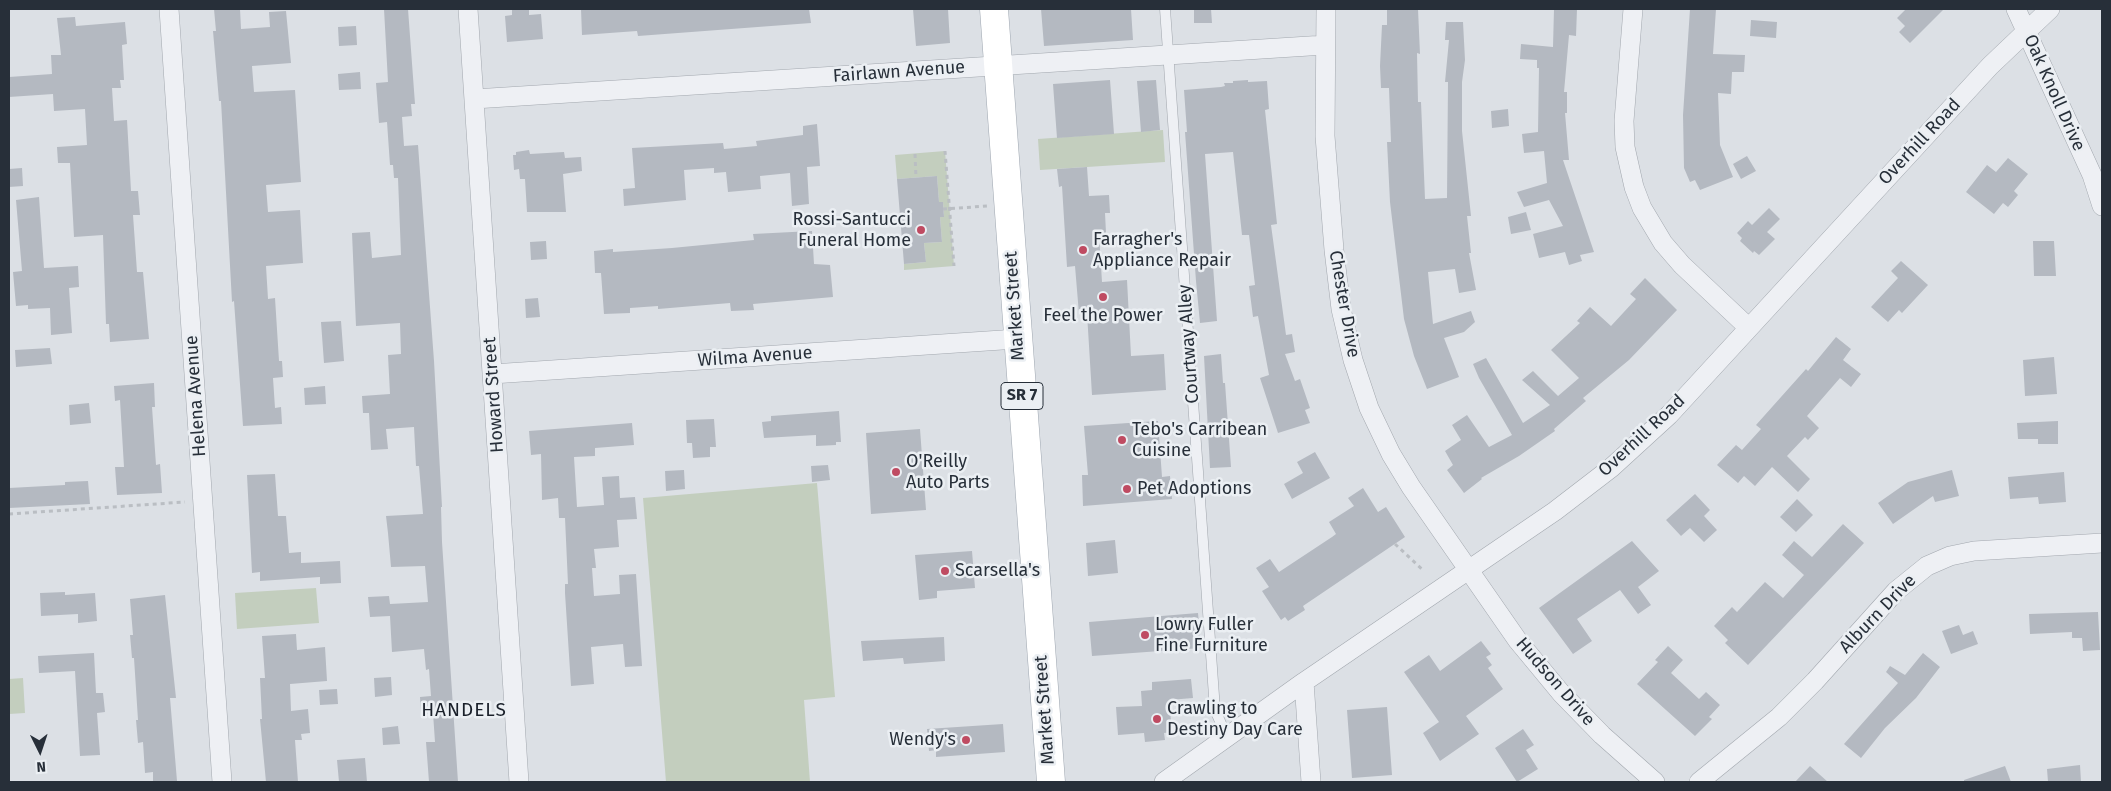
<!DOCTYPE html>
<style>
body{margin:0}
#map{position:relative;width:2111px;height:791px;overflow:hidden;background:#dce0e5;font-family:"Fira Sans",sans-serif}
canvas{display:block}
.frame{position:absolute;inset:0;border:10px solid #272f39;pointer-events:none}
.north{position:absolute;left:15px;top:726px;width:50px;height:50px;-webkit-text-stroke:4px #ebeff3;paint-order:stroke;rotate:176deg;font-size:14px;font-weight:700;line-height:20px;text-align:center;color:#272f39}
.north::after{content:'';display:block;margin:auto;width:18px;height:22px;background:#272f39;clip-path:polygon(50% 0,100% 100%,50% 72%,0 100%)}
</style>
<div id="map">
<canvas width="2111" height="791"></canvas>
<div class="frame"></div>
<div class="north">N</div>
</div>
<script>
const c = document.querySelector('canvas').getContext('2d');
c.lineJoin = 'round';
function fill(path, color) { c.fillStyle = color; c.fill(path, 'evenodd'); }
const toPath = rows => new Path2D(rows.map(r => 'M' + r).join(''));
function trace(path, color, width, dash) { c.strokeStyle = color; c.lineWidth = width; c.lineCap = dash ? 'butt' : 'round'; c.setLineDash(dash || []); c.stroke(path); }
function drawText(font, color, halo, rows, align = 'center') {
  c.font = font + ' "Fira Sans",sans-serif'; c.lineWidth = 5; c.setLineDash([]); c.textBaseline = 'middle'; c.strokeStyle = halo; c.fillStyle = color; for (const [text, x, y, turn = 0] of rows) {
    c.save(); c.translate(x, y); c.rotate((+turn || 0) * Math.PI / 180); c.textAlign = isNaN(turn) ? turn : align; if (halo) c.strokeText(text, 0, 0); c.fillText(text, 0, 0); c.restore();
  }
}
fill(toPath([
 [1163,130,1165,162,1040,170,1038,139],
 [945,151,954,266,904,270,904,264,926,262,924,243,942,242,940,217,944,217,943,202,939,202,937,176,897,179,895,155],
 [817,483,835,697,804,700,810,782,666,782,643,498],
 [316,588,319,623,237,629,235,593],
 [23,678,25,713,9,714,9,679]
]), '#c3cebe');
fill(toPath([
 [214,9,240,9,241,29,270,27,269,12,286,11,291,63,252,66,254,92,295,90,301,182,266,185,268,212,300,210,303,263,266,266,268,299,275,298,279,361,282,361,283,377,273,378,275,408,281,407,282,424,243,426,234,301,232,302,221,101,219,101,213,31,216,31],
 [384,9,408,9,415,104,411,104,412,116,402,117,404,146,418,145,434,361,442,507,441,507,442,542,458,782,429,782,426,742,435,742,433,713,421,714,420,697,431,696,429,669,426,670,424,649,392,652,390,616,370,617,368,597,389,596,390,604,428,602,425,566,391,567,388,533,386,516,423,514,419,466,416,466,414,427,386,429,388,449,371,450,369,413,363,413,362,396,390,394,388,355,401,354,400,323,356,326,352,233,370,232,372,258,401,255,398,178,394,178,393,165,390,165,387,122,379,123,376,83,388,82],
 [512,9,529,9,529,15,541,14,543,39,507,42,505,16,512,15],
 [581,9,809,9,811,23,638,36,637,31,582,35],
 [913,9,948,9,950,43,916,46],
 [1041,9,1131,9,1133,40,1044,46],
 [1194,9,1211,9,1212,23,1194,23],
 [1387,9,1418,9,1420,54,1417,53,1418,102,1421,102,1425,199,1447,198,1448,82,1445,82,1449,40,1445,40,1446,22,1463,22,1465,60,1462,82,1462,131,1471,216,1467,216,1471,253,1469,253,1476,290,1459,293,1455,269,1428,272,1433,324,1471,311,1475,322,1464,332,1444,338,1459,377,1427,389,1414,356,1404,319,1390,202,1387,142,1391,142,1389,88,1381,88,1380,66,1382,25,1387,25],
 [1554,9,1577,9,1576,36,1569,35,1564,92,1567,92,1567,113,1565,113,1569,160,1563,160,1594,252,1580,255,1582,261,1569,265,1565,252,1539,258,1533,234,1563,226,1549,200,1524,207,1517,192,1547,183,1544,151,1524,153,1522,134,1538,132,1539,68,1537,68,1537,60,1520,59,1521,44,1553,47],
 [1690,9,1716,9,1713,54,1745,55,1744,72,1732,72,1731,94,1718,93,1720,145,1733,177,1700,190,1695,180,1690,182,1684,168,1683,115],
 [1906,9,1944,9,1910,43,1899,32,1905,26,1897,18],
 [75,17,76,26,125,22,127,44,122,45,124,80,120,80,121,88,112,88,114,121,127,120,131,191,138,191,140,215,133,215,137,272,143,272,149,339,110,342,109,324,106,324,103,235,74,237,70,163,58,163,57,147,87,145,85,109,54,111,53,94,9,97,9,77,52,74,51,55,61,55,57,18],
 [1751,20,1777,22,1776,38,1750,36],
 [356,26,357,45,339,46,338,27],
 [360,72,361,89,339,90,338,74],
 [1110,80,1114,134,1057,138,1053,84],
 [1156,80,1160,130,1141,132,1137,81],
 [1248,80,1248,82,1267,81,1269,109,1265,110,1277,224,1271,225,1286,335,1292,334,1295,352,1285,354,1295,381,1300,379,1310,408,1305,410,1310,423,1278,433,1260,378,1269,375,1258,316,1253,317,1249,286,1255,285,1249,235,1242,235,1233,152,1205,154,1217,321,1200,323,1196,281,1185,132,1187,132,1184,90,1221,87,1225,86,1224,83,1233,83,1233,81],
 [1508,109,1509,126,1492,128,1491,111],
 [817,124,820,166,807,167,809,204,792,206,790,173,760,176,761,189,728,192,726,172,714,173,714,168,684,170,686,200,624,206,623,189,635,188,632,148,723,143,724,149,757,146,756,141,803,135,803,126],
 [529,150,530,154,564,152,565,158,581,157,582,171,563,174,566,212,527,212,525,179,520,179,519,169,514,170,513,155,516,155,516,152],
 [1747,156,1756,171,1741,179,1733,164],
 [2008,158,2028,174,2014,191,2018,195,2008,207,2003,203,1994,214,1966,192,1987,165,1996,172],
 [1087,167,1089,196,1109,195,1110,213,1105,213,1106,233,1099,234,1102,282,1127,280,1131,356,1164,354,1166,390,1092,395,1087,313,1079,314,1075,266,1067,267,1062,186,1059,187,1057,169],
 [22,168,23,186,9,187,9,169],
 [937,176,939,202,943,202,944,217,940,217,942,242,924,243,926,262,904,264,897,179],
 [39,197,44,268,78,266,79,287,69,288,72,333,51,335,50,308,28,309,28,305,16,306,13,272,22,271,16,200],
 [1769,208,1780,219,1767,232,1775,239,1759,255,1754,251,1753,253,1740,241,1742,238,1737,233,1748,221,1752,225],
 [1526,212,1531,230,1511,234,1508,217],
 [812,231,814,264,830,265,833,297,753,304,754,310,731,311,730,303,658,309,658,306,630,308,630,313,604,314,601,273,595,273,594,251,613,249,613,252,672,248,754,240,753,234],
 [546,241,547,259,531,260,530,242],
 [2033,241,2054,241,2056,276,2034,276],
 [1901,261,1928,285,1902,313,1899,310,1888,322,1871,307,1898,278,1891,271],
 [1645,278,1677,310,1629,360,1583,398,1586,401,1554,429,1555,431,1519,456,1481,478,1482,479,1464,493,1447,470,1453,465,1445,451,1461,440,1452,425,1467,415,1489,447,1512,435,1479,378,1473,364,1486,358,1523,423,1550,405,1522,380,1533,371,1558,396,1579,378,1551,350,1580,323,1577,321,1590,307,1611,326,1636,299,1630,294],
 [538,298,540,317,526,318,525,299],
 [341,321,344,361,324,363,321,322],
 [1836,337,1851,349,1843,360,1861,374,1851,387,1840,378,1807,416,1819,428,1808,440,1805,437,1787,456,1810,479,1798,492,1772,467,1755,486,1744,476,1738,483,1717,465,1736,445,1742,450,1761,429,1756,425,1806,369,1808,371],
 [50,348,52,364,16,367,15,350],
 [1221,354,1223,383,1225,383,1231,467,1210,468,1204,356],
 [2054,357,2057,394,2025,396,2023,360],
 [154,383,155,407,152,407,156,465,160,464,162,493,117,495,115,467,124,467,120,400,115,401,114,386],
 [325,386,326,404,305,405,304,388],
 [89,403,91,423,70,425,69,405],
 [839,411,841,442,836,442,836,445,816,446,816,435,764,438,762,422,771,421,771,416],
 [714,419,716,447,710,447,710,457,693,458,692,443,687,443,686,420],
 [1158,421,1162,477,1170,476,1172,499,1083,506,1082,475,1088,475,1084,426],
 [2058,421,2058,444,2038,444,2038,439,2018,439,2017,423],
 [632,423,634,445,595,448,595,456,574,457,577,507,604,505,602,477,619,476,620,498,635,497,637,519,617,520,619,547,594,549,596,568,592,568,594,596,620,594,619,575,636,574,642,666,625,667,623,644,591,647,594,684,571,686,565,593,565,584,568,584,565,518,559,518,558,498,542,500,541,454,531,455,529,431],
 [920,429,926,510,871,514,866,433],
 [1315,452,1330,478,1292,499,1284,484,1303,473,1297,462],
 [828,465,830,480,812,482,811,466],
 [684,470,685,489,666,491,665,471],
 [1952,470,1959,496,1935,502,1933,496,1893,524,1878,503,1908,482],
 [2064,472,2066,502,2039,504,2038,497,2010,499,2008,477],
 [275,474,278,516,286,516,289,553,301,552,301,563,340,561,341,583,320,584,320,577,260,581,260,572,252,573,247,475],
 [88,481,90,504,9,508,9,488,65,485,65,482],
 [1363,488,1378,512,1386,507,1405,537,1303,606,1305,610,1288,621,1285,617,1281,620,1262,591,1269,587,1256,568,1270,559,1279,572,1332,537,1336,534,1329,522,1354,506,1348,498],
 [1695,494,1710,510,1704,516,1717,530,1704,542,1690,528,1681,536,1666,520],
 [1797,499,1813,515,1796,532,1780,517],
 [1843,524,1864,543,1748,665,1725,643,1728,640,1714,626,1732,607,1737,612,1765,582,1783,598,1804,575,1782,555,1794,541,1812,557],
 [1115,540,1118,573,1088,576,1086,543],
 [1632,541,1659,571,1638,587,1651,605,1638,614,1620,590,1577,619,1592,641,1573,654,1539,608],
 [972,551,975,588,937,591,937,598,919,600,915,555],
 [65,592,65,595,95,593,97,621,78,623,78,614,41,616,40,593],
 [165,595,176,698,170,698,177,781,153,782,153,772,145,773,143,742,138,743,136,720,138,720,134,658,132,658,130,635,133,635,130,599],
 [2098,612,2100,650,2083,651,2082,638,2072,638,2072,632,2030,634,2029,614],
 [1198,613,1201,648,1092,656,1089,622],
 [1959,625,1963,635,1973,631,1978,644,1951,654,1942,631],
 [296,634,297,650,325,647,327,681,290,684,291,711,308,709,310,733,301,734,302,740,295,740,298,782,266,782,260,719,262,719,260,678,265,678,262,636],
 [944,637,945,661,904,664,903,658,863,661,861,641],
 [1481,641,1491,654,1486,657,1492,665,1488,668,1503,689,1466,716,1479,734,1440,761,1423,733,1439,722,1404,672,1429,655,1440,671],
 [1668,646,1683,660,1671,673,1699,699,1706,692,1720,705,1709,717,1712,719,1695,736,1637,684,1658,662,1655,660],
 [94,653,96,693,103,693,105,712,97,713,100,755,80,756,75,671,39,673,38,656],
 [1923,653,1940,667,1916,698,1885,728,1861,758,1844,744,1898,683,1886,672,1890,666,1905,675],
 [391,677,392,695,375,697,374,678],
 [1191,679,1193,698,1169,700,1172,732,1164,733,1165,740,1145,742,1144,733,1118,735,1116,707,1142,706,1141,691,1152,690,1152,682],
 [337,689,338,704,320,705,319,690],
 [1387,707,1392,775,1352,778,1347,710],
 [1003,724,1005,752,936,757,936,750,929,751,927,729],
 [398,726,400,744,383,745,382,728],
 [1523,729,1534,745,1526,750,1538,769,1517,782,1495,748],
 [365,758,367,782,339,782,337,760],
 [2080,765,2081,782,2048,782,2047,769],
 [1810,766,1828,782,1795,782],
 [2005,766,2011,782,1964,782,1964,780]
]), '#b4b9c1');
const service = toPath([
 [1165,9,1215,710,1227,737]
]);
const minor = toPath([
 [169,9,222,782],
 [468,9,519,782],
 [1326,9,1325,136,1334,250,1341,309,1353,360,1369,408,1391,454,1411,487,1518,641,1561,693,1602,735,1655,782],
 [1633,9,1624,121,1625,147,1634,187,1642,208,1663,243,1682,265,1749,328],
 [2016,9,2092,175,2102,206],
 [474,99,1325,45],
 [492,374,1017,339],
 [1304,682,1311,782],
 [1164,782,1304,682,1555,511,1611,468,1669,415,1990,66,2050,9],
 [1699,782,1779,717,1815,681,1896,591,1927,566,1950,556,1974,551,2102,543]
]);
const primary = toPath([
 [994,9,1051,782]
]);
trace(service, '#a2a7ae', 11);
trace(minor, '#a2a7ae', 20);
trace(primary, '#9da5af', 29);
trace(toPath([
 [945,151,954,266],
 [915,154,916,178],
 [943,209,988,206],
 [9,514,185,502],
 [1395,544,1424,571]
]), '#babec3', 3, [4, 4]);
trace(service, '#eef0f4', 10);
trace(minor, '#eef0f4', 19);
trace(primary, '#fff', 28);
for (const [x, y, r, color] of [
 [921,230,5,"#bf4b62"],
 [1083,250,5,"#bf4b62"],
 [1103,297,5,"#bf4b62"],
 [1122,440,5,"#bf4b62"],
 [896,472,5,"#bf4b62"],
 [1127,489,5,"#bf4b62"],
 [945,571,5,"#bf4b62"],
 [1145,635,5,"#bf4b62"],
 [1157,719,5,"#bf4b62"],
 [966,740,5,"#bf4b62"]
]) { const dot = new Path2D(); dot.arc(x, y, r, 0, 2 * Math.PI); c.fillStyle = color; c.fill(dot); trace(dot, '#ebeff3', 2); }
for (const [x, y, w] of [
 [1022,396,42]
]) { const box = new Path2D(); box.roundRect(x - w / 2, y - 13.5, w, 27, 4); c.fillStyle = '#ebeff3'; c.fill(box); trace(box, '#272f39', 1); }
drawText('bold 16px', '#272f39', null, [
 ["SR 7",1022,396]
]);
drawText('18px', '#272f39', '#ebeff3', [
 ["Fairlawn Avenue",899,72,-4],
 ["Oak Knoll Drive",2054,93,66],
 ["Overhill Road",1920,142,-47],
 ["Chester Drive",1344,304,80],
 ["Market Street",1015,306,-94],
 ["Courtway Alley",1189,344,-94],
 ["Wilma Avenue",755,357,-4],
 ["Howard Street",494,395,-94],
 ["Helena Avenue",196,396,-94],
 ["Overhill Road",1642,436,-43],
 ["Alburn Drive",1878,614,-46],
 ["Hudson Drive",1555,682,49],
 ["Market Street",1045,710,-94]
]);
drawText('18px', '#272f39', '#ebeff3', [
 ["Rossi-Santucci",911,220,"right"],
 ["Funeral Home",911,241,"right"],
 ["Farragher's",1093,240],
 ["Appliance Repair",1093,261],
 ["Feel the Power",1103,316,"center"],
 ["Tebo's Carribean",1132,430],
 ["Cuisine",1132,451],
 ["O'Reilly",906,462],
 ["Auto Parts",906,483],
 ["Pet Adoptions",1137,489],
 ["Scarsella's",955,571],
 ["Lowry Fuller",1155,625],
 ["Fine Furniture",1155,646],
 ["Crawling to",1167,709],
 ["Destiny Day Care",1167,730],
 ["Wendy's",956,740,"right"]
], 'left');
c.letterSpacing = '1px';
drawText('19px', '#1a202a', '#ebeff3', [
 ["HANDELS",464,711]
]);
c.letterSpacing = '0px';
</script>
